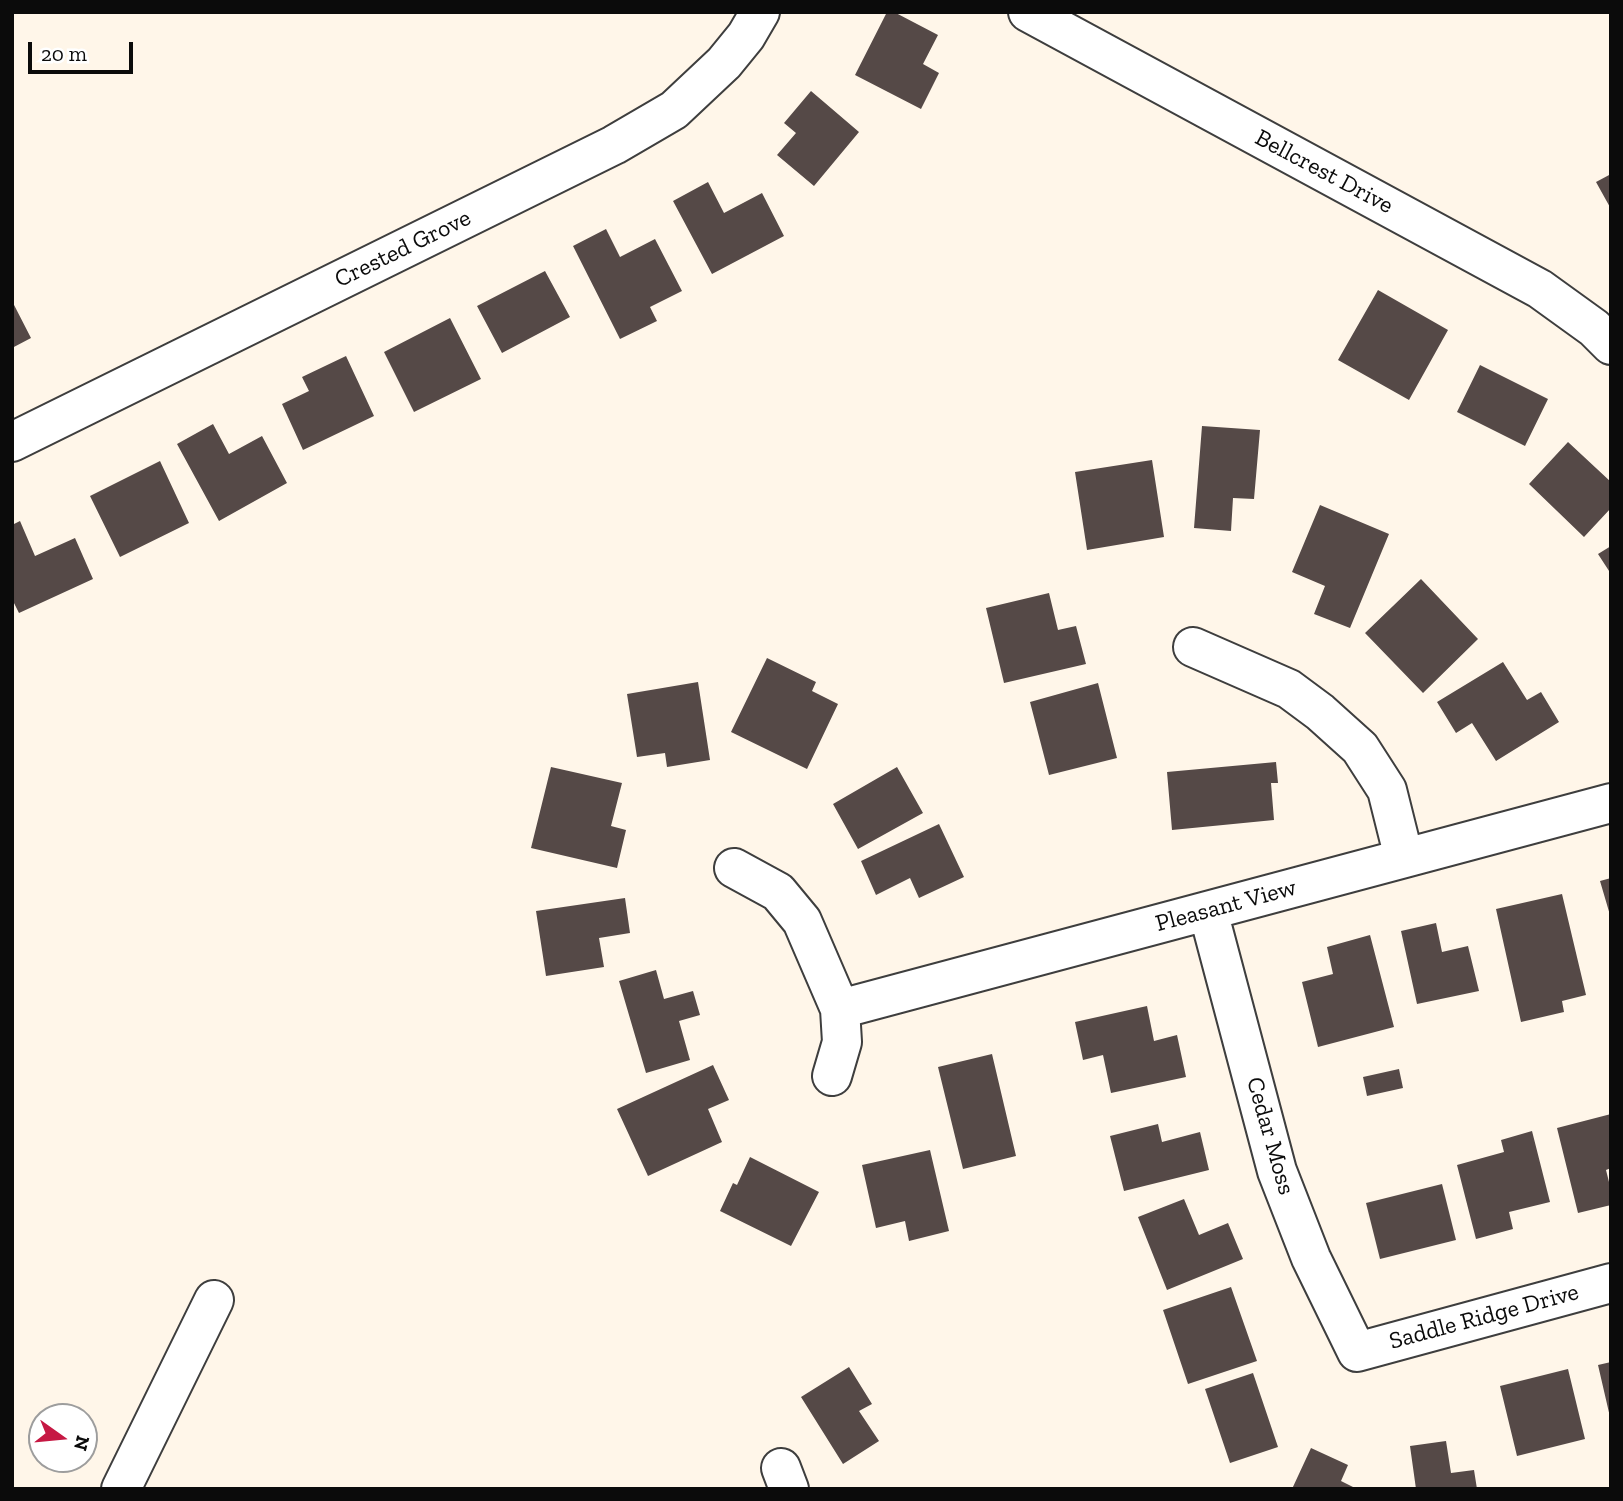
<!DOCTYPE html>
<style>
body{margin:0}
#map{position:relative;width:1623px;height:1501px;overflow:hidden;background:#fff6e9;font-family:"Zilla Slab",serif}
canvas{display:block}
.frame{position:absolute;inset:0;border:14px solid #0b0b0b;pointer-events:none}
.north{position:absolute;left:28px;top:1403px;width:70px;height:70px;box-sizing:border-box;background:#fff;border:2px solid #9d9d9d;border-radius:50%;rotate:105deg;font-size:19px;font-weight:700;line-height:28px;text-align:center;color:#0b0b0b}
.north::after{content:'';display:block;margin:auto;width:24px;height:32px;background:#c61843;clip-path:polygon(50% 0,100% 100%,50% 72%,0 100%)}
.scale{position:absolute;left:28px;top:42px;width:105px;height:32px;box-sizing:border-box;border:4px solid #0b0b0b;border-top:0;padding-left:9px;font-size:21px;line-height:24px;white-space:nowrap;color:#0b0b0b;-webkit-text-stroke:5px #fff;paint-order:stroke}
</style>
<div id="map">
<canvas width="1623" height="1501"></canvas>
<div class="frame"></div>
<div class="north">N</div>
<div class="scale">20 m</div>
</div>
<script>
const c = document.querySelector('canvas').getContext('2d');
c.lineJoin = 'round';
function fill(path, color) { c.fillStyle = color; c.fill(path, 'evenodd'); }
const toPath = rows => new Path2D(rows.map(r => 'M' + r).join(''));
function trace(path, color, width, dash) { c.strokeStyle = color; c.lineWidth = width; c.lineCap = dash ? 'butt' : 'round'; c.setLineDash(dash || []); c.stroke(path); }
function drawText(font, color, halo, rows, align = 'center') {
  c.font = font + ' "Zilla Slab",serif'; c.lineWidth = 7; c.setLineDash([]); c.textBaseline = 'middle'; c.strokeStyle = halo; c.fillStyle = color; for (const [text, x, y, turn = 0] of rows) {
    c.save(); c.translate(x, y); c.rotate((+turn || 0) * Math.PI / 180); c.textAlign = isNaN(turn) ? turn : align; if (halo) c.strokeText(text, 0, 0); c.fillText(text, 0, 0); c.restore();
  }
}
fill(toPath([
 [887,12,894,12,938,35,923,64,939,73,921,109,855,75],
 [811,91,859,132,814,186,777,155,796,133,784,123],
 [1611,174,1611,209,1596,182],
 [708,182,724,213,762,193,784,236,712,274,673,201],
 [606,229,620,257,655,239,682,291,650,307,657,321,620,339,573,246],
 [545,271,570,317,502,353,477,306],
 [1378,290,1448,330,1409,400,1338,360],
 [12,301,31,338,12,348],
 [450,318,481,379,414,412,384,352],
 [346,356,374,416,303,450,282,404,309,391,302,377],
 [1480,365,1548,399,1525,446,1457,412],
 [213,424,229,454,262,436,287,483,219,521,177,444],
 [1202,426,1260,430,1254,499,1233,498,1231,531,1194,528],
 [1568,442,1611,482,1611,508,1584,537,1529,484],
 [1152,460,1164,537,1087,550,1075,472],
 [160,461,189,523,120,557,90,496],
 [1320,505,1389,534,1350,628,1314,614,1325,586,1292,572],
 [20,521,35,556,75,538,93,579,19,613,12,599,12,525],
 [1611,546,1611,574,1598,554],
 [1421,579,1478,639,1423,693,1365,633],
 [1049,593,1058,630,1076,626,1086,664,1004,683,986,608],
 [767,658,816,682,812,691,838,704,807,769,731,732],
 [1503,662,1527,700,1541,692,1559,722,1496,761,1472,723,1456,733,1437,702],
 [698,682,710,760,667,767,665,753,637,757,627,694],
 [1098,683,1117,758,1049,775,1030,702],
 [1276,762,1278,783,1271,783,1274,820,1172,830,1167,772],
 [551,767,622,783,611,826,626,830,617,868,531,848],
 [897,767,923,813,858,849,833,804],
 [939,824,964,877,919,898,910,878,876,895,861,861],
 [1611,878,1611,915,1610,915,1600,881],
 [1562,894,1586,995,1562,1001,1564,1012,1521,1022,1496,909],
 [625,898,630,933,599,938,604,967,546,976,536,911],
 [1436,923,1442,952,1468,946,1479,991,1417,1004,1401,931],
 [1370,935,1394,1027,1318,1047,1302,982,1333,974,1327,947],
 [656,970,664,999,693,991,700,1015,679,1021,690,1060,646,1073,619,981],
 [1147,1006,1154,1041,1177,1035,1186,1077,1111,1093,1103,1055,1083,1060,1075,1022],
 [992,1054,1016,1156,963,1169,938,1067],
 [713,1065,729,1100,708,1109,722,1142,648,1176,617,1109],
 [1399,1069,1403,1088,1367,1096,1363,1077],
 [1611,1114,1611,1168,1606,1170,1611,1190,1611,1205,1578,1213,1557,1128],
 [1158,1124,1162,1142,1200,1132,1209,1170,1124,1191,1110,1136],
 [1532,1131,1550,1202,1509,1212,1513,1229,1476,1239,1457,1165,1504,1152,1501,1140],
 [930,1150,949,1231,909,1241,905,1221,876,1228,862,1165],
 [750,1157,819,1192,791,1246,720,1211,733,1183,737,1185],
 [1442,1184,1456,1240,1380,1259,1366,1203],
 [1184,1199,1199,1235,1228,1223,1243,1259,1167,1290,1138,1217],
 [1231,1287,1257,1361,1188,1384,1163,1310],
 [1611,1362,1611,1417,1610,1417,1598,1365],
 [849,1367,872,1404,859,1411,879,1441,843,1464,801,1397],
 [1568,1369,1585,1439,1517,1456,1500,1386],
 [1253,1373,1278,1447,1230,1463,1205,1389],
 [1446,1441,1451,1473,1474,1470,1477,1489,1416,1489,1410,1446],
 [1311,1448,1348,1465,1341,1481,1357,1489,1292,1489]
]), '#554947');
const minor = toPath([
 [1028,12,1540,289,1594,328,1611,345],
 [12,442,614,145,674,110,724,63,746,36,760,12],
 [1193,647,1289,689,1320,712,1360,748,1387,790,1404,858],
 [734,868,778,892,802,921,840,1009,842,1042,832,1076],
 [1208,911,1277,1171,1311,1258,1357,1352,1611,1283],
 [840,1009,1611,803],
 [781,1468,789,1489],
 [121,1489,214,1300]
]);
trace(minor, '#3e3e3e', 42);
trace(minor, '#fff', 38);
drawText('24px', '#0b0b0b', '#fff', [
 ["Bellcrest Drive",1324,172,28],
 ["Crested Grove",403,249,-26],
 ["Pleasant View",1226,906,-15],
 ["Cedar Moss",1270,1136,74],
 ["Saddle Ridge Drive",1484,1317,-15]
]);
</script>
